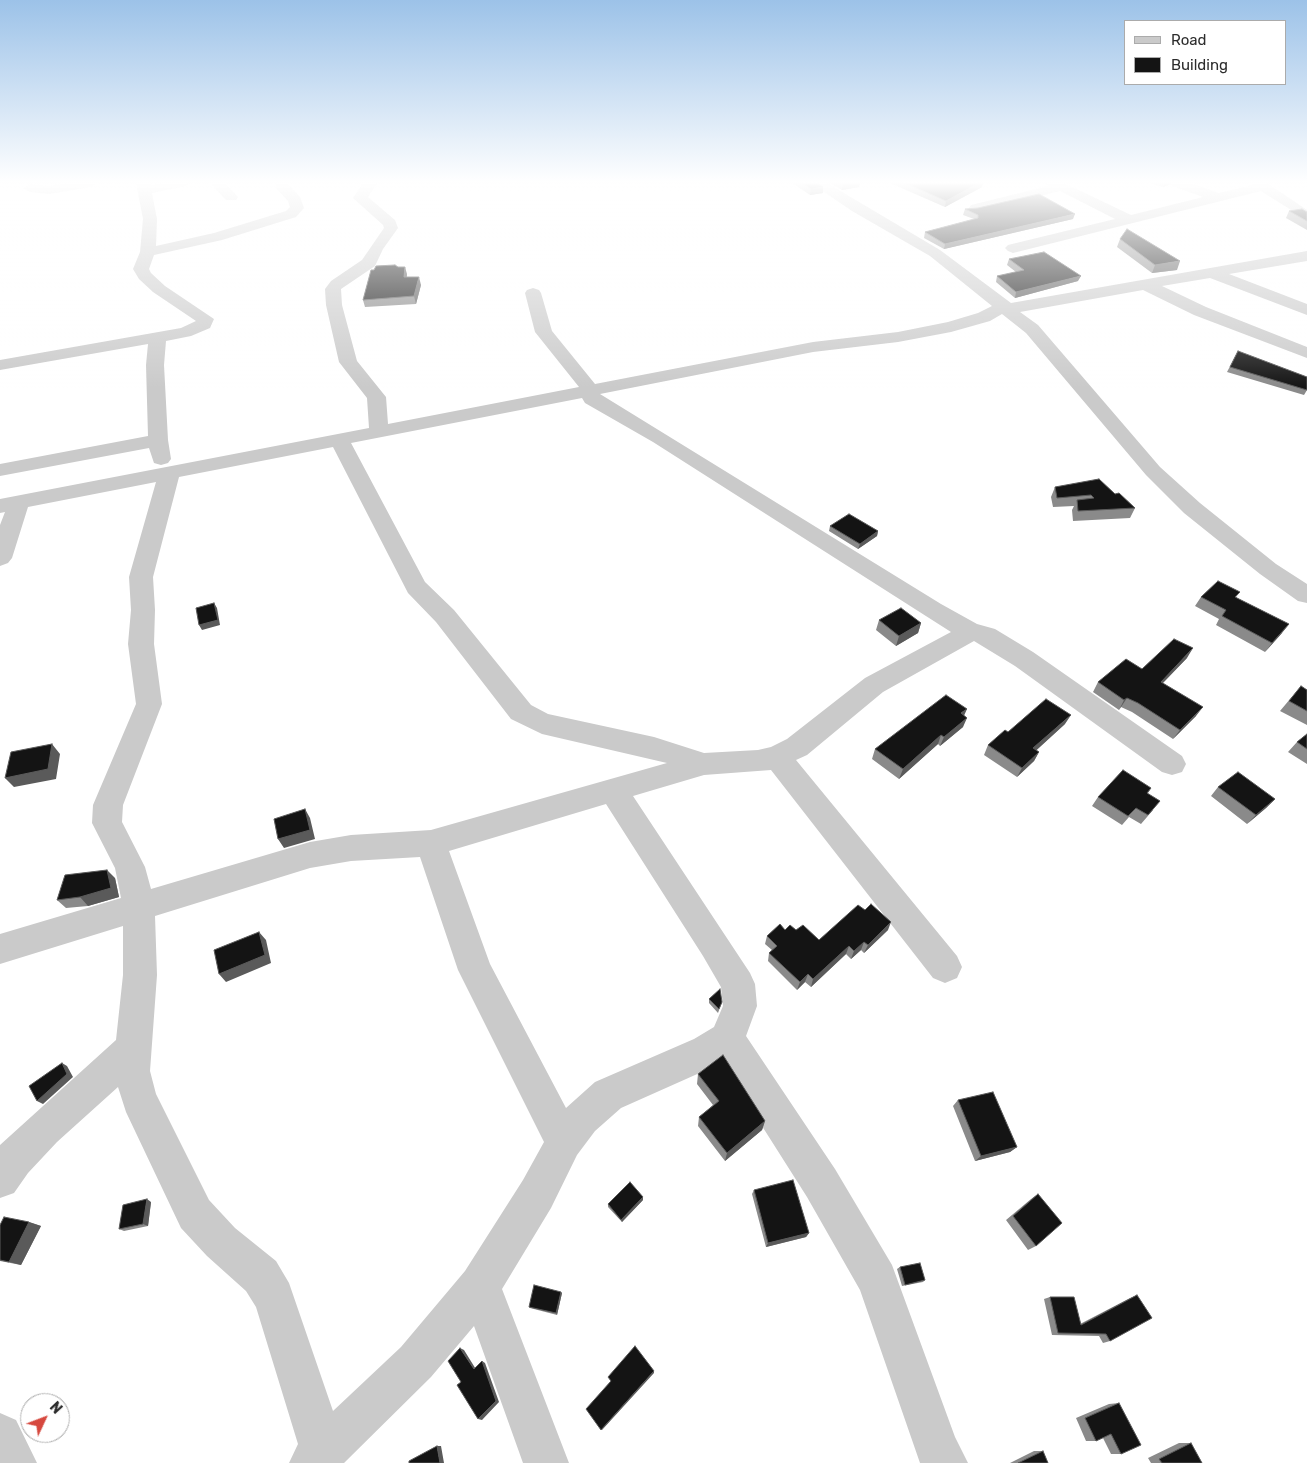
<!DOCTYPE html>
<style>
body{margin:0}
#map{position:relative;width:1307px;height:1463px;overflow:hidden;background:#fff;font-family:Rubik,sans-serif}
canvas{display:block}
.legend{position:absolute;left:1124px;top:20px;width:162px;height:65px;box-sizing:border-box;background:#fff;border:1px solid #ababab;margin:0;padding:6px 9px;list-style:none;font-size:15px;color:#2d2d2d}
.legend li{display:flex;align-items:center;gap:10px;height:25px}
.legend b{width:25px;border:1px solid #ababab}
.north{position:absolute;left:20px;top:1393px;width:50px;height:50px;box-sizing:border-box;background:#fff;border:1px solid #ababab;border-radius:50%;rotate:47deg;font-size:14px;font-weight:700;line-height:20px;text-align:center;color:#2d2d2d}
.north::after{content:'';display:block;margin:auto;width:18px;height:22px;background:#d6483e;clip-path:polygon(50% 0,100% 100%,50% 72%,0 100%)}
</style>
<div id="map">
<canvas width="1307" height="1463"></canvas>
<ul class="legend">
<li><b style="height:6px;background:#cacaca"></b>Road</li>
<li><b style="height:14px;background:#141414"></b>Building</li>
</ul>
<div class="north">N</div>
</div>
<script>
const c = document.querySelector('canvas').getContext('2d');
c.lineJoin = 'round';
const toPath = rows => new Path2D(rows.map(r => 'M' + r).join(''));
function fill(path, color) { c.fillStyle = color; c.fill(path, 'evenodd'); }
function trace(path, color, width, dash) { c.strokeStyle = color; c.lineWidth = width; c.lineCap = dash ? 'butt' : 'round'; c.setLineDash(dash || []); c.stroke(path); }
fill(toPath([
 [67,183,98,183,91,187,49,194,30,192,23,188,30,184,49,186,67,183],
 [136,183,150,183,150,185,162,183,188,183,186,186,152,193,157,219,156,246,214,233,286,211,290,207,288,201,276,188,276,183,287,183,300,197,304,208,296,217,222,240,154,255,149,269,151,273,165,286,214,319,210,328,191,336,166,341,164,365,168,440,171,459,168,463,161,465,154,463,149,448,0,476,0,464,148,436,146,365,148,344,0,370,0,360,181,328,196,321,153,292,139,279,133,269,140,252,143,219,136,183],
 [210,183,225,183,238,197,236,200,226,200,210,183],
 [363,183,377,183,368,197,395,220,398,228,383,249,375,266,341,289,342,305,357,361,386,397,388,424,579,387,535,332,525,293,527,290,533,288,539,290,541,293,552,331,595,384,813,342,898,332,948,322,978,313,992,306,930,256,852,211,811,183,827,183,940,250,1011,303,1307,251,1307,261,1229,274,1307,304,1307,315,1210,278,1162,286,1206,307,1307,347,1307,358,1194,315,1143,290,1020,312,1038,325,1160,467,1200,503,1276,564,1307,584,1307,603,1298,601,1260,574,1184,513,1146,475,1026,333,1002,314,990,321,951,332,898,342,813,352,600,394,941,604,977,624,995,629,1033,652,1182,756,1186,764,1182,772,1172,775,1162,772,1015,666,974,641,883,692,807,755,796,760,957,956,962,967,957,978,945,983,933,978,771,770,704,775,633,796,750,973,755,984,757,1006,746,1036,835,1169,892,1265,955,1437,968,1463,920,1463,860,1290,807,1197,722,1063,621,1108,595,1131,577,1155,551,1208,502,1289,569,1463,523,1463,474,1326,431,1377,344,1463,289,1463,298,1444,256,1307,246,1291,207,1256,181,1228,126,1112,118,1087,57,1142,28,1173,14,1193,0,1198,0,1145,116,1040,123,975,123,926,0,964,0,934,121,898,115,868,92,823,93,805,136,704,128,644,131,610,129,577,156,482,28,507,12,558,8,563,0,566,0,525,5,512,0,513,0,499,369,428,367,398,339,362,326,305,325,289,331,281,362,260,384,228,383,225,353,198,363,183],
 [582,398,585,403,653,442,951,632,865,678,787,739,771,747,758,750,704,753,654,737,548,714,531,705,454,610,425,582,351,443,582,398],
 [333,447,408,593,436,622,511,719,542,734,667,763,431,830,351,835,310,842,151,889,145,867,122,822,123,805,162,704,154,644,155,610,153,577,179,477,333,447],
 [606,804,703,956,721,987,723,1006,714,1027,694,1039,595,1082,566,1108,490,964,449,851,606,804],
 [420,857,458,970,544,1142,523,1180,465,1271,401,1347,333,1411,289,1283,276,1261,235,1228,209,1200,156,1094,150,1071,157,975,155,916,310,868,351,861,420,857],
 [1046,183,1064,183,1131,215,1203,197,1172,186,1170,183,1190,183,1219,193,1253,185,1251,183,1267,183,1307,210,1307,220,1261,191,1013,253,1008,251,1005,248,1008,245,1115,219,1060,191,976,212,969,208,971,205,1048,186,1046,183],
 [0,1413,16,1420,37,1463,0,1463,0,1413]
]), '#cacaca');
fill(toPath([
 [792,183,817,183,823,193,810,195],
 [830,183,860,183,859,187,842,190],
 [890,183,983,183,982,187,945,207],
 [1149,183,1170,183,1169,185,1163,187],
 [965,209,1073,219,944,249,924,238,925,232,974,219,963,215],
 [1289,211,1307,212,1307,230,1286,218],
 [1120,239,1177,270,1152,273,1117,247],
 [1009,259,1078,281,1015,298,996,282,997,276,1016,272,1007,265],
 [407,274,407,277,421,285,416,304,365,307,363,300],
 [1238,351,1307,390,1304,395,1227,372],
 [1055,487,1115,494,1135,508,1130,518,1073,521,1072,510,1074,506,1053,507,1051,497],
 [830,526,878,531,877,536,858,549,829,531],
 [1240,592,1236,597,1282,633,1265,652,1216,625,1219,619,1195,606,1201,597],
 [879,620,921,623,918,633,896,646,876,630],
 [1187,658,1163,683,1196,716,1173,739,1132,712,1121,707,1119,710,1093,692,1098,682,1142,669],
 [1301,686,1307,690,1307,725,1280,711],
 [964,715,963,727,940,746,938,744,899,779,872,759,875,749],
 [1065,724,1036,750,1039,752,1034,761,1017,777,984,755,988,745],
 [1307,734,1307,764,1288,752,1297,742],
 [1218,787,1275,799,1266,808,1247,824,1211,796],
 [1151,788,1148,793,1153,810,1141,824,1129,817,1122,825,1092,806,1098,797],
 [115,878,119,897,88,906,66,908,57,900],
 [796,930,819,940,888,930,864,953,861,950,851,959,846,954,811,987,805,982,797,990,768,961,769,953,772,950,765,944,767,936],
 [709,999,722,1002,718,1013,709,1003],
 [698,1074,765,1121,762,1130,725,1161,698,1126,699,1117,713,1105,697,1084],
 [958,1100,1017,1147,1010,1152,975,1161,953,1106],
 [754,1190,809,1233,806,1237,766,1247,752,1194],
 [1038,1194,1036,1246,1028,1250,1006,1220,1031,1199],
 [643,1200,622,1222,608,1207,608,1204],
 [151,1202,148,1226,124,1231,119,1229],
 [29,1222,41,1226,21,1265,0,1261,0,1225],
 [900,1267,925,1280,923,1282,902,1286,897,1269],
 [562,1293,557,1315,530,1308,529,1307],
 [1137,1295,1110,1341,1103,1343,1099,1336,1052,1335,1044,1299,1050,1297,1080,1324,1130,1298],
 [1119,1403,1121,1454,1111,1454,1103,1438,1096,1441,1086,1441,1076,1418,1109,1404],
 [1179,1443,1191,1443,1202,1463,1151,1463,1148,1458],
 [1034,1451,1043,1451,1048,1463,1010,1463]
]), '#8a8a8a');
fill(toPath([
 [850,183,860,183,859,187,842,190,843,184],
 [979,183,983,183,982,187,945,207,946,201],
 [1165,183,1170,183,1169,185,1163,187],
 [823,187,823,193,810,195,811,189],
 [1075,214,1073,219,944,249,945,244],
 [1180,261,1177,270,1152,273,1155,265],
 [405,267,407,274,405,285,404,277],
 [1081,276,1078,281,1015,298,1016,292],
 [419,277,421,285,416,304,414,296],
 [878,531,877,536,858,549,860,544],
 [214,603,217,608,220,625,202,630,199,625],
 [921,623,918,633,896,646,899,636],
 [1289,624,1282,633,1265,652,1272,643],
 [1193,648,1187,658,1155,691,1161,682],
 [1127,698,1119,710,1124,700],
 [1203,707,1196,716,1173,739,1180,730],
 [967,709,963,718,961,713],
 [1071,715,1065,724,1028,758,1033,748],
 [967,718,963,727,940,746,944,737],
 [941,735,938,744,899,779,903,769],
 [52,744,60,754,56,779,14,787,5,778],
 [1039,752,1034,761,1017,777,1022,768],
 [1275,799,1266,808,1247,824,1256,815],
 [305,809,310,818,315,839,284,848,278,839],
 [107,870,115,878,119,897,88,906,80,897],
 [891,922,888,930,864,953,868,945],
 [259,932,266,940,271,963,226,982,219,974],
 [864,942,861,950,851,959,854,951],
 [849,946,846,954,811,987,813,979],
 [808,974,805,982,797,990,800,982],
 [62,1063,67,1066,73,1077,43,1104,37,1101],
 [765,1121,762,1130,725,1161,727,1153],
 [1017,1147,1010,1152,975,1161,981,1156],
 [643,1197,643,1200,622,1222,621,1220],
 [147,1199,151,1202,148,1226,143,1224],
 [29,1222,41,1226,21,1265,9,1262],
 [809,1233,806,1237,766,1247,768,1243],
 [561,1292,562,1293,557,1315,556,1313],
 [460,1348,464,1350,477,1371,474,1369],
 [482,1361,485,1363,499,1402,482,1420,478,1419],
 [654,1371,654,1373,602,1430,601,1430],
 [437,1446,441,1446,444,1463,440,1463]
]), '#5a5a5a');
const building = toPath([
 [802,183,817,183,823,187,811,189,802,183],
 [905,183,979,183,946,201,905,183],
 [1039,194,1075,214,945,244,925,232,978,218,978,215,965,209,978,208,1039,194],
 [1302,209,1307,212,1307,221,1289,211,1302,209],
 [1127,229,1180,261,1155,265,1120,239,1127,229],
 [1044,252,1081,276,1016,292,997,276,1024,270,1009,259,1044,252],
 [395,265,398,267,405,267,404,277,419,277,414,296,363,300,371,270,374,270,376,266,395,265],
 [1238,351,1307,377,1307,390,1230,367,1238,351],
 [1099,479,1115,494,1119,493,1135,508,1078,511,1077,500,1094,498,1091,495,1057,498,1055,487,1099,479],
 [849,514,878,531,860,544,830,526,849,514],
 [1218,581,1240,592,1235,597,1289,624,1272,643,1222,616,1226,610,1201,597,1218,581],
 [214,603,218,620,199,625,196,608,214,603],
 [901,608,921,623,899,636,879,620,901,608],
 [1174,639,1193,648,1161,682,1203,707,1180,730,1138,703,1127,698,1124,700,1098,682,1126,659,1142,669,1174,639],
 [1301,686,1307,690,1307,711,1289,701,1301,686],
 [946,695,967,709,961,713,967,718,944,737,941,735,903,769,875,749,946,695],
 [1046,699,1071,715,1033,748,1039,752,1022,768,988,745,1005,730,1008,732,1046,699],
 [1307,734,1307,749,1297,742,1307,734],
 [52,744,48,769,5,778,11,752,52,744],
 [1123,770,1151,788,1147,793,1160,801,1148,815,1136,808,1128,816,1098,797,1123,770],
 [1238,772,1275,799,1256,815,1218,787,1238,772],
 [305,809,310,830,278,839,274,819,305,809],
 [107,870,111,888,80,897,57,900,65,875,107,870],
 [871,904,891,922,868,945,864,942,854,951,849,946,813,979,808,974,800,982,769,953,777,946,767,936,780,924,785,930,790,925,796,930,803,925,819,940,858,905,865,910,871,904],
 [259,932,265,955,219,974,214,950,259,932],
 [720,989,722,1002,719,1009,709,999,720,989],
 [723,1055,765,1121,727,1153,699,1117,719,1101,698,1074,723,1055],
 [62,1063,67,1074,37,1101,29,1086,62,1063],
 [993,1092,1017,1147,981,1156,958,1100,993,1092],
 [793,1180,809,1233,768,1243,754,1190,793,1180],
 [630,1182,643,1197,621,1220,608,1204,630,1182],
 [1038,1194,1062,1223,1036,1246,1013,1216,1038,1194],
 [147,1199,143,1224,119,1229,123,1205,147,1199],
 [4,1217,29,1222,9,1262,0,1260,0,1225,4,1217],
 [920,1263,925,1280,905,1285,900,1267,920,1263],
 [534,1285,561,1292,556,1313,529,1307,534,1285],
 [1137,1295,1152,1318,1110,1341,1106,1334,1058,1333,1050,1297,1074,1297,1081,1325,1137,1295],
 [635,1346,654,1371,601,1430,586,1409,611,1381,608,1377,635,1346],
 [460,1348,474,1369,482,1361,496,1401,478,1419,457,1385,461,1382,448,1361,460,1348],
 [1119,1403,1141,1445,1121,1454,1111,1434,1096,1441,1085,1418,1119,1403],
 [1191,1443,1202,1463,1162,1463,1159,1459,1191,1443],
 [437,1446,440,1463,409,1463,409,1461,437,1446],
 [1043,1451,1048,1463,1018,1463,1043,1451]
]);
fill(building, '#141414');
trace(building, '#5a5a5a', 1);
const sky = c.createLinearGradient(0, 0, 0, 388);
sky.addColorStop(0, '#9cc2e8');
sky.addColorStop(0.47, '#fff');
sky.addColorStop(1, '#ffffff00');
c.fillStyle = sky;
c.fillRect(0, 0, 1307, 388);
</script>
